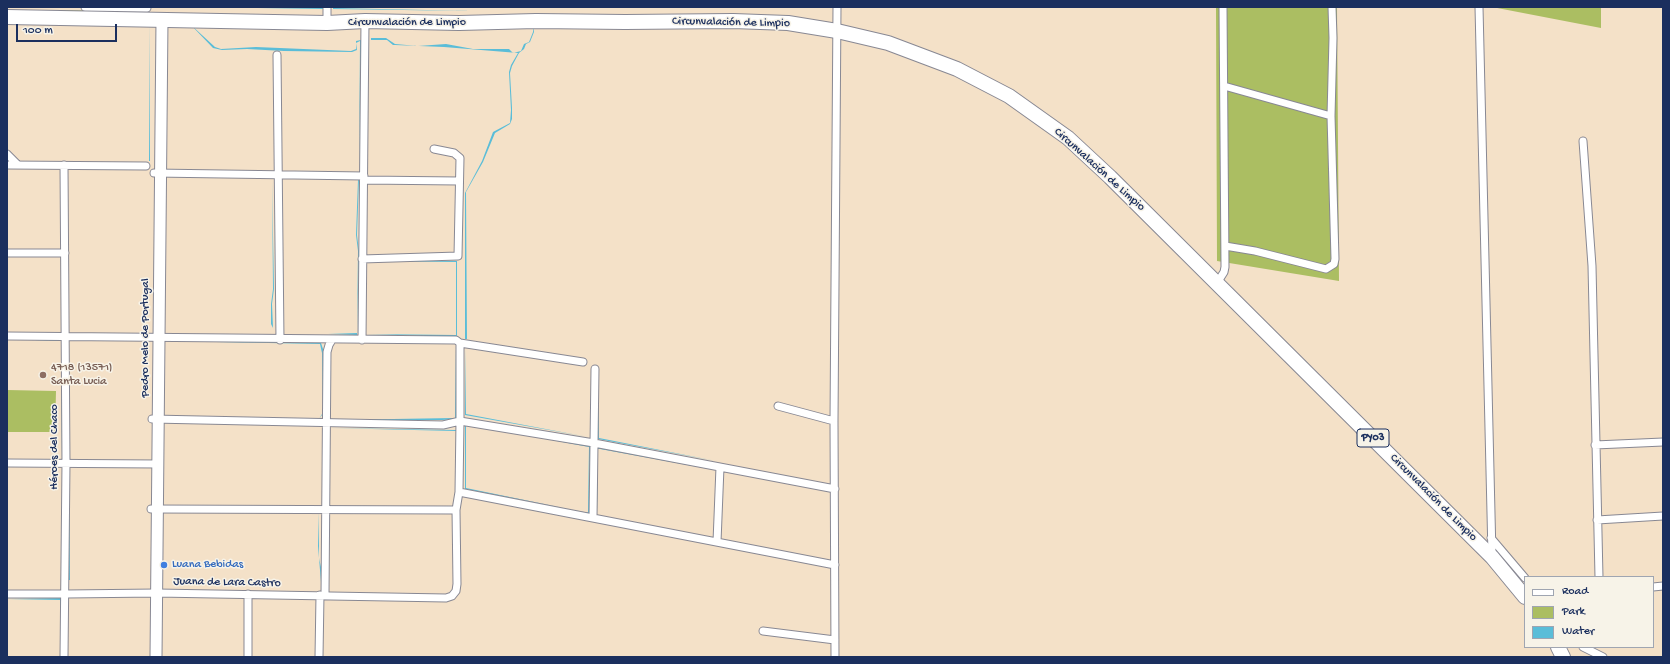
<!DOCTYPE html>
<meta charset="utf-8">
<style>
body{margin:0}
#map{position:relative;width:1670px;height:664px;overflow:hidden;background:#f4e1c8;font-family:"Gochi Hand",sans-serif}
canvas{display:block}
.frame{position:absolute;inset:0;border:8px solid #1b2f5e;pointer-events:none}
.legend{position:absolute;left:1524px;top:576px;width:130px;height:72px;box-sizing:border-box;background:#f7f3e8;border:1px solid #9fa5b1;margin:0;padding:5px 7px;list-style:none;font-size:12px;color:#1b2f5e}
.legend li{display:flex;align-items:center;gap:8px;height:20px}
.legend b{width:20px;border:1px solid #9fa5b1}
.scale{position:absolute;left:16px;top:24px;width:101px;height:18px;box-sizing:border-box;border:2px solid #1b2f5e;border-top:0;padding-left:5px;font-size:12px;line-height:14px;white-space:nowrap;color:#1b2f5e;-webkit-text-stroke:3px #f7f3e8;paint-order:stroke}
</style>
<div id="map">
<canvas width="1670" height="664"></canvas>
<div class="frame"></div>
<ul class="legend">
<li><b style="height:5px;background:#fff"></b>Road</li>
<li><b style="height:11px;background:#abbe62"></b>Park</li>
<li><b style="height:11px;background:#5abdd8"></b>Water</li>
</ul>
<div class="scale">100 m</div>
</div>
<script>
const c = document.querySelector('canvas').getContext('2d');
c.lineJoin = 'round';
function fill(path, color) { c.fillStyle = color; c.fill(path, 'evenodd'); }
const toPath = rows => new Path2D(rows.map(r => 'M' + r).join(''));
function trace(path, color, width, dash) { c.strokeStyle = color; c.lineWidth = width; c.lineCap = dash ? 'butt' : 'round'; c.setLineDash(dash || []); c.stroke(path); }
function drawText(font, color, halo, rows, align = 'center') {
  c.font = font + ' "Gochi Hand",sans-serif'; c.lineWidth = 3; c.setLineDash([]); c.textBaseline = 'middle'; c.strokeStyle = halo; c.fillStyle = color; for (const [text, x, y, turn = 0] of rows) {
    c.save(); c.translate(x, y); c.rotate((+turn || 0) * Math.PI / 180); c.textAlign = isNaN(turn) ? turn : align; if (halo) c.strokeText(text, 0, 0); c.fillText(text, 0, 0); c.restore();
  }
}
fill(toPath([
 [1216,7,1337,7,1339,281,1217,261],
 [1492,7,1601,7,1601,28],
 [11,10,141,11,142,12,141,13],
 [7,390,56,391,55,432,7,432]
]), '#abbe62');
fill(toPath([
 [191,7,268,7,324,8,324,9],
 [333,8,473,11,333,9],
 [150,23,150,161,149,161],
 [190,24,215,47,221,49,256,47,351,51,356,49,356,41,361,40,359,172,360,41,356,43,357,50,352,52,284,51,247,49,222,50,213,48],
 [534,26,534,32,530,42,526,44,524,49,519,53,512,66,510,73,512,108,512,119,510,124,495,133,483,162,466,192,467,339,465,339,465,193,482,161,493,132,510,123,511,110,509,72,511,65,518,53,444,47,395,45,393,45,387,40,371,40,371,38,386,38,395,44,418,46,446,44,473,49,509,49,513,53,521,51,524,44,529,42,533,32],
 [318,179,359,179,357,235,359,251,357,335,328,334,357,333,358,251,356,235,358,180],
 [272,180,274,289,272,304,273,328,271,324,271,304,273,289],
 [367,261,457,261,457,337,367,334,456,335,456,262],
 [7,339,62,340,62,460,61,341],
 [71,340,148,341,71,341,70,459],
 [165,341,321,343,323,349,322,415,319,419,322,414,322,353,320,344],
 [456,345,456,419,442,420,331,420,455,418],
 [465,348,466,414,588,437,465,415],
 [599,374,599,438,716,461,598,439],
 [465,423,590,446,589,513,465,489],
 [466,424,589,447,588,512,583,512,466,488],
 [330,428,457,430,456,504,456,431],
 [599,448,715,469,715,470,600,449,598,449,597,513,597,449],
 [69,466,70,580,69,580],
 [319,512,319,558,321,567,321,582,319,591,321,582,318,546],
 [598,522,728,547,727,548],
 [61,598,60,657,60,600,7,599]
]), '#5abdd8');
const street = toPath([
 [85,7,147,8],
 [1479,7,1492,555],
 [327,23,327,7],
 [277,55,280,340],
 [1224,86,1331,116],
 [1583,141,1592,266,1599,577],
 [7,154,18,165],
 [7,165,146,166],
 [154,173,364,176],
 [364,180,459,181],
 [1225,246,1255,251,1326,269,1334,264,1335,259,1331,116,1333,38,1332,7],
 [7,253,65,253],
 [362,259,458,256,460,158,454,153,434,149],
 [1217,283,1224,272,1225,267,1223,7],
 [7,336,456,340,460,343,460,421,459,492,456,510,457,584,456,591,452,596,446,598,157,593,66,594,7,594],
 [362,340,365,21],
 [460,343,583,362],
 [778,406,834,421],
 [152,419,443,425,460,421,594,443,835,489],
 [1595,445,1663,442],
 [7,463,158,464],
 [459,492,835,565],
 [151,509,456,510],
 [593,518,595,369],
 [1597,520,1663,516],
 [1491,538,1525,578],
 [717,542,720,467],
 [1653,587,1663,586],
 [325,595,327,352,329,345,332,340],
 [763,631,835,640],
 [1583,647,1603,657],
 [64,657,66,463,64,165],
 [248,657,248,594],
 [319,657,320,595],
 [835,657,834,421,837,7]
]);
const secondary = toPath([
 [156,657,162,20]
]);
const highway = toPath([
 [7,17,327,23,365,21,459,23,536,21,625,22,733,21,788,23,837,31,888,43,957,69,1009,96,1068,138,1110,177,1492,557,1525,597],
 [1558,647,1563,657]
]);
trace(street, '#888893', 9);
trace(secondary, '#888893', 13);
trace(highway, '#888893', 16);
trace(street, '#fff', 7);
trace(secondary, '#fff', 11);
trace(highway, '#fff', 14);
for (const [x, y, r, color] of [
 [43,375,4,"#8d6e63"],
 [164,565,4,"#3f7fe0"]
]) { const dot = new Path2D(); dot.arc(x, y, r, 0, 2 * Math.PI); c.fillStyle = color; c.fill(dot); trace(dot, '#f7f3e8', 1.5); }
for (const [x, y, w] of [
 [1373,438,32]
]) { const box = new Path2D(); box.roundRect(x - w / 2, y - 9, w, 18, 3); c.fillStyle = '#f7f3e8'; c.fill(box); trace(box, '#1b2f5e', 1); }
drawText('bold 11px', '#1b2f5e', null, [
 ["PY03",1373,438]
]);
drawText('12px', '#1b2f5e', '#f7f3e8', [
 ["Circunvalación de Limpio",407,23],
 ["Circunvalación de Limpio",731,23,1],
 ["Circunvalación de Limpio",1099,170,42],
 ["Pedro Melo de Portugal",146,338,-90],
 ["Héroes del Chaco",55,447,-90],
 ["Circunvalación de Limpio",1433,498,45],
 ["Juana de Lara Castro",227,583,1]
]);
drawText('12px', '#785e54', '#f7f3e8', [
 ["4718 (13571)",51,368],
 ["Santa Lucia",51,382]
], 'left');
drawText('12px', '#366cbe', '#f7f3e8', [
 ["Luana Bebidas",172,565]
], 'left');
</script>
